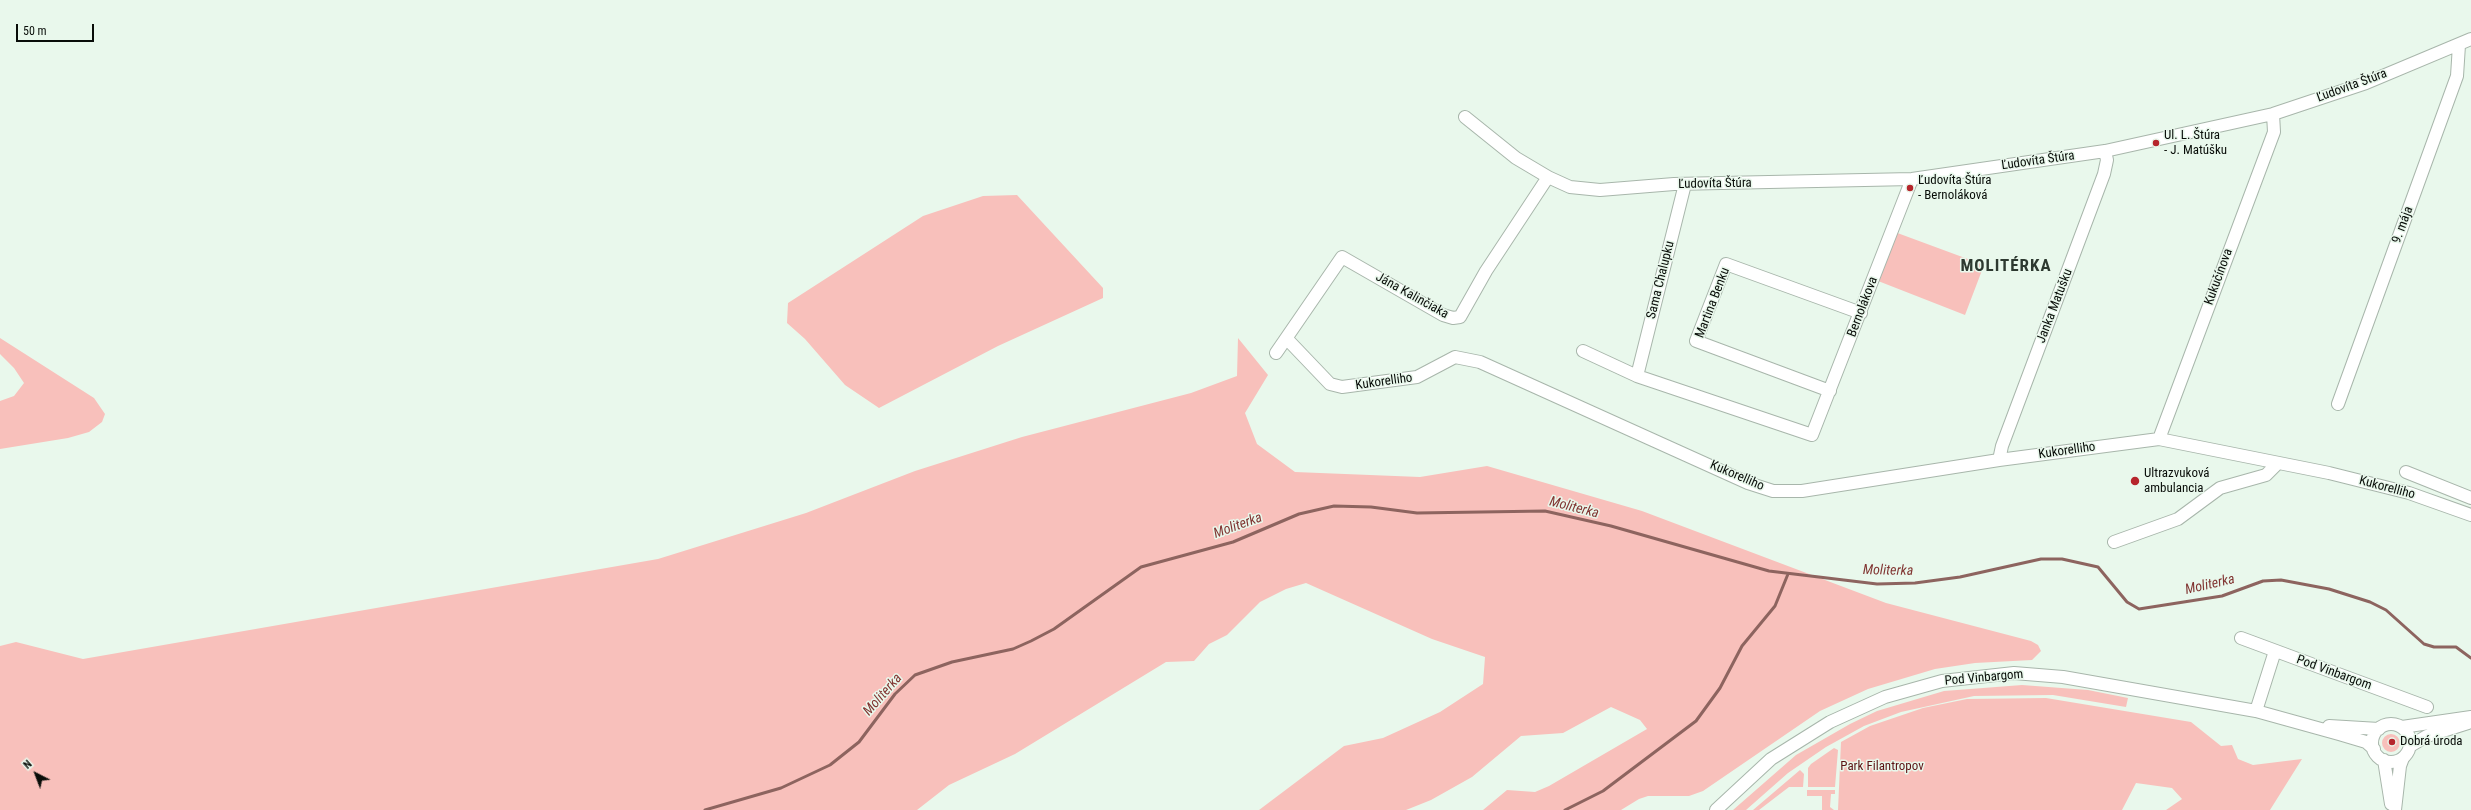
<!DOCTYPE html>
<meta charset="utf-8">
<style>
body{margin:0}
#map{position:relative;width:2471px;height:810px;overflow:hidden;background:#e9f8ec;font-family:"Roboto Condensed",sans-serif}
canvas{display:block}
.north{position:absolute;left:16px;top:754px;width:40px;height:40px;-webkit-text-stroke:3px #e9f8ec;paint-order:stroke;rotate:318deg;font-size:11px;font-weight:700;line-height:16px;text-align:center;color:#090d09}
.north::after{content:'';display:block;margin:auto;width:14px;height:18px;background:#090d09;clip-path:polygon(50% 0,100% 100%,50% 72%,0 100%)}
.scale{position:absolute;left:16px;top:24px;width:78px;height:18px;box-sizing:border-box;border:2px solid #090d09;border-top:0;padding-left:5px;font-size:12px;line-height:14px;white-space:nowrap;color:#090d09;-webkit-text-stroke:3px #e9f8ec;paint-order:stroke}
</style>
<div id="map">
<canvas width="2471" height="810"></canvas>
<div class="north">N</div>
<div class="scale">50 m</div>
</div>
<script>
const c = document.querySelector('canvas').getContext('2d');
c.lineJoin = 'round';
function fill(path, color) { c.fillStyle = color; c.fill(path, 'evenodd'); }
const toPath = rows => new Path2D(rows.map(r => 'M' + r).join(''));
function trace(path, color, width, dash) { c.strokeStyle = color; c.lineWidth = width; c.lineCap = dash ? 'butt' : 'round'; c.setLineDash(dash || []); c.stroke(path); }
function drawText(font, color, halo, rows, align = 'center') {
  c.font = font + ' "Roboto Condensed",sans-serif'; c.lineWidth = 3; c.setLineDash([]); c.textBaseline = 'middle'; c.strokeStyle = halo; c.fillStyle = color; for (const [text, x, y, turn = 0] of rows) {
    c.save(); c.translate(x, y); c.rotate((+turn || 0) * Math.PI / 180); c.textAlign = isNaN(turn) ? turn : align; if (halo) c.strokeText(text, 0, 0); c.fillText(text, 0, 0); c.restore();
  }
}
fill(toPath([
 [1017,195,1103,288,1103,298,998,346,879,408,845,385,805,339,787,323,788,303,923,216,983,196],
 [1892,231,1984,265,1965,315,1873,279],
 [0,338,94,398,105,414,102,422,89,432,68,438,0,449,0,401,14,396,24,383,14,368,0,354],
 [1238,338,1268,375,1245,413,1257,444,1295,472,1420,477,1487,466,1642,511,1886,603,2031,641,2038,645,2041,651,2032,660,1975,663,1935,669,1868,689,1820,711,1703,791,1689,796,1648,796,1639,799,1621,810,1483,810,1507,790,1535,792,1549,786,1647,729,1640,720,1611,707,1563,733,1521,736,1472,777,1431,800,1406,810,1259,810,1344,746,1383,738,1440,712,1483,684,1485,657,1432,639,1306,583,1286,589,1260,602,1227,635,1209,644,1194,661,1166,662,1015,754,949,785,917,810,0,810,0,646,16,642,83,659,658,559,806,513,915,471,1022,437,1191,393,1237,376],
 [2022,685,2088,690,2128,698,2126,707,2053,695,1974,696,1901,712,1864,726,1826,747,1788,773,1746,810,1733,810,1796,755,1850,724,1877,711,1944,691],
 [2046,698,2191,722,2221,746,2232,745,2238,759,2253,765,2302,759,2270,810,2166,810,2182,799,2172,788,2136,783,2122,810,1838,810,1841,742,1870,726,1923,708,1967,699],
 '2382 743a9 9 0 1 1 18 0a9 9 0 1 1-18 0Z',
 [1834,748,1838,750,1835,787,1808,787,1808,768,1811,764],
 [1800,770,1804,774,1803,787,1789,787,1759,810,1753,810],
 [1807,790,1835,790,1835,794,1831,794,1830,807,1834,810,1822,810,1822,796,1807,796]
]), '#f8c0bb');
trace(toPath([
 [705,810,781,788,830,765,859,742,895,694,915,675,952,662,1013,649,1031,641,1054,629,1141,567,1233,542,1299,514,1334,506,1371,507,1417,513,1545,511,1611,526,1769,571,1877,584,1915,583,1960,577,2041,559,2062,559,2098,567,2127,602,2139,609,2222,596,2263,581,2281,580,2329,589,2370,602,2386,610,2424,644,2434,647,2456,647,2471,658],
 [1565,810,1603,791,1696,721,1720,688,1742,646,1775,606,1788,574]
]), '#8d645f', 3);
const minor = toPath([
 [1465,117,1516,158,1548,177,1570,187,1600,190,1674,184,1912,179,2105,151,2273,114,2366,83,2471,39],
 [1287,339,1330,384,1342,387,1417,377,1455,357,1480,362,1748,483,1773,491,1802,491,1999,460,2159,439,2329,473,2409,493,2471,515],
 [1583,351,1637,376,1812,435,1912,179],
 [1276,353,1342,257,1443,315,1453,318,1460,317,1486,271,1548,177],
 [1637,376,1685,184],
 [1830,391,1696,341,1726,264,1861,313],
 [2338,404,2457,76,2459,45],
 [2159,439,2274,132,2273,114],
 [1999,460,2002,446,2104,174,2107,160,2105,151],
 [2406,472,2471,498],
 [2114,542,2178,519,2220,488,2266,475,2278,463],
 [2241,638,2427,707],
 [2256,711,2275,651],
 '2372 743a19 19 0 1 1 38 0a19 19 0 1 1-38 0Z',
 [2329,726,2379,729],
 [2402,727,2471,717],
 [2410,746,2427,736,2468,723],
 [2384,760,2391,804],
 [1716,810,1771,759,1830,722,1885,697,1942,681,2014,673,2063,677,2256,711,2339,734,2366,742,2374,749],
 [2395,810,2400,766,2403,758]
]);
trace(minor, '#a8b6ab', 14);
trace(minor, '#fff', 12);
for (const [x, y, r, color] of [
 [2156,143,4,"#b6252c"],
 [1910,188,4,"#b6252c"],
 [2135,481,5,"#b6252c"],
 [2392,742,4,"#b6252c"]
]) { const dot = new Path2D(); dot.arc(x, y, r, 0, 2 * Math.PI); c.fillStyle = color; c.fill(dot); trace(dot, '#e9f8ec', 1.5); }
drawText('13px', '#090d09', '#e9f8ec', [
 ["Ľudovíta Štúra",2352,86,-20],
 ["Ľudovíta Štúra",2038,161,-8],
 ["Ľudovíta Štúra",1715,184,-1],
 ["9. mája",2403,225,-70],
 ["Kukučínova",2219,277,-70],
 ["Sama Chalupku",1661,280,-76],
 ["Jána Kalinčiaka",1412,296,29],
 ["Martina Benku",1713,303,-69],
 ["Janka Matušku",2055,306,-69],
 ["Bernolákova",1863,307,-69],
 ["Kukorelliho",1384,382,-8],
 ["Kukorelliho",2067,451,-8],
 ["Kukorelliho",1737,476,23],
 ["Kukorelliho",2387,488,15],
 ["Pod Vinbargom",2334,673,20],
 ["Pod Vinbargom",1984,678,-5]
]);
drawText('13px', '#090d09', '#e9f8ec', [
 ["Ul. L. Štúra",2164,136],
 ["- J. Matúšku",2164,151],
 ["Ľudovíta Štúra",1918,181],
 ["- Bernoláková",1918,196],
 ["Ultrazvuková",2144,474],
 ["ambulancia",2144,489],
 ["Dobrá úroda",2400,742]
], 'left');
drawText('13px', '#5c1214', '#e9f8ec', [
 ["Park Filantropov",1882,767]
]);
drawText('italic 14px', '#813532', '#e9f8ec', [
 ["Moliterka",1574,508,14],
 ["Moliterka",1238,526,-20],
 ["Moliterka",1888,571,1],
 ["Moliterka",2210,585,-13],
 ["Moliterka",883,695,-49]
]);
c.letterSpacing = '1px';
drawText('bold 17px', '#2d3930', '#e9f8ec', [
 ["MOLITÉRKA",2006,267]
]);
c.letterSpacing = '0px';
</script>
